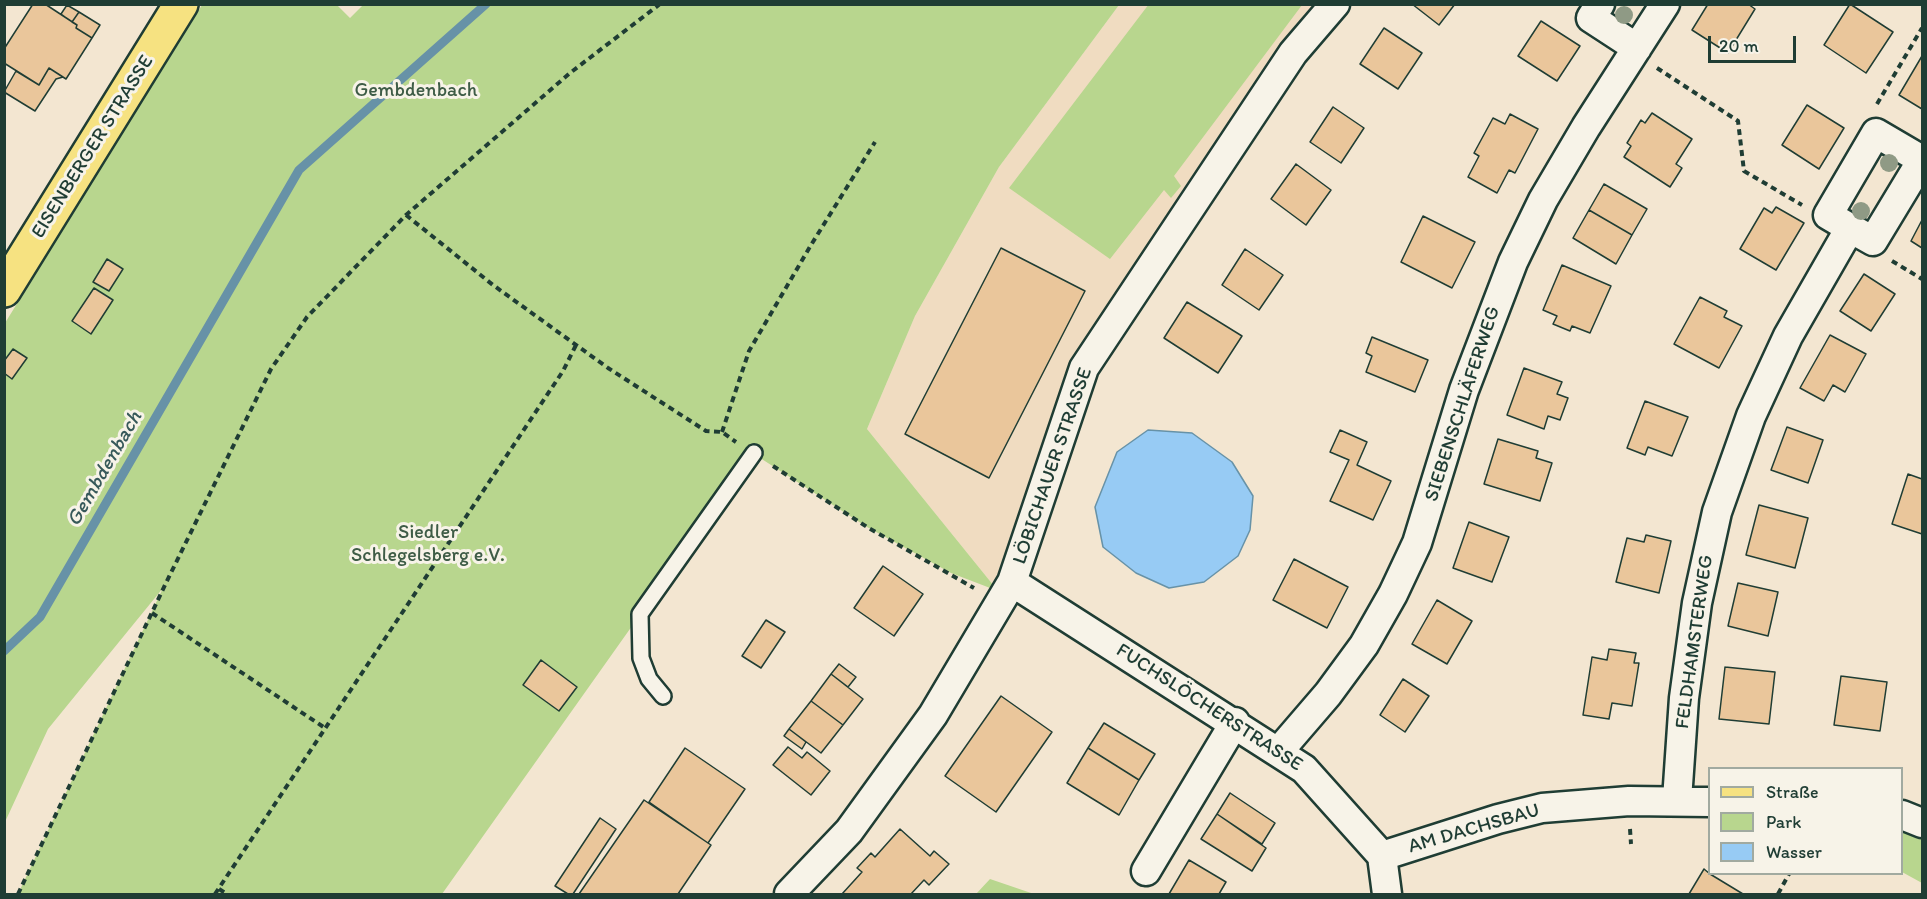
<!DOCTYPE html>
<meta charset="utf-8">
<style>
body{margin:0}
#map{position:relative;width:1927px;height:899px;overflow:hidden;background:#f3e6d1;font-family:Itim,sans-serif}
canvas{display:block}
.frame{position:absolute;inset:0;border:6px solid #1f3d34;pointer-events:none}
.legend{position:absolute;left:1708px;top:767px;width:195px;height:108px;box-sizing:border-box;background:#f7f3e8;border:2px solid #a1aaa0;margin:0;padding:8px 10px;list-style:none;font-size:18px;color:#1f3d34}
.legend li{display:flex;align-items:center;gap:12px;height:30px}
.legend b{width:30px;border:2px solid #a1aaa0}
.scale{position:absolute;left:1708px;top:36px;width:88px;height:27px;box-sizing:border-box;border:3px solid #1f3d34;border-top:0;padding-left:8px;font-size:18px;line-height:21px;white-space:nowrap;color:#1f3d34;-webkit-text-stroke:4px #f7f3e8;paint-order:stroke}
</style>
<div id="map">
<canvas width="1927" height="899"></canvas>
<div class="frame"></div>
<ul class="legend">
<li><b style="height:8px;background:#f6e281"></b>Straße</li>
<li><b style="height:16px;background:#b8d68e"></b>Park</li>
<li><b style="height:16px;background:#97cbf4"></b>Wasser</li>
</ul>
<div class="scale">20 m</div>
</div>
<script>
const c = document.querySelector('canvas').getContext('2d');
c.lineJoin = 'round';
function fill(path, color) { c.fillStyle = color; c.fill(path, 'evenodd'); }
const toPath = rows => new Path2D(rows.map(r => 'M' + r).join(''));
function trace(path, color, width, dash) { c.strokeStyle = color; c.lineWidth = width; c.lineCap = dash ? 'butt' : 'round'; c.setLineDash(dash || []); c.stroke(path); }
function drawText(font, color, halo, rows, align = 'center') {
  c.font = font + ' Itim,sans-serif'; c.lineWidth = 6; c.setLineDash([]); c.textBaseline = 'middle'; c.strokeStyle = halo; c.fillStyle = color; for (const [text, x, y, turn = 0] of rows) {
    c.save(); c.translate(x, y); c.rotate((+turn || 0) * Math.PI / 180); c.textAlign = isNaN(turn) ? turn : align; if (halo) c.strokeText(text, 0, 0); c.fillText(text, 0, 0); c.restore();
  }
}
fill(toPath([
 [1119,5,1324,5,1075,362,998,591,867,429,915,316,999,167]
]), '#f0dcc1');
fill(toPath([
 [364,4,1119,5,999,167,915,316,867,429,998,591,951,573,867,527,754,454,442,894,18,894,163,588,48,729,5,822,5,323,202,5,337,5,350,18],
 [1149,4,1302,5,1174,176,1181,186,1171,198,1164,190,1110,259,1009,188],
 [1902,830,1922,839,1922,883,1902,872],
 [990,879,1034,894,976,894]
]), '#b8d68e');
const water = toPath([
 [1148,430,1192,433,1232,462,1253,496,1250,530,1238,556,1204,582,1169,588,1136,573,1103,547,1095,507,1117,452,1148,430]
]);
fill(water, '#97cbf4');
trace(water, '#6792a7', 1.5);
trace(toPath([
 [4,651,40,617,299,170,486,4]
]), '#6792a7', 9);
const building = toPath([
 [33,4,45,4,77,25,76,28,92,38,66,79,49,68,39,85,4,63,4,49,33,4],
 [1412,4,1455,4,1439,25,1412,4],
 [1708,4,1748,4,1755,9,1728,53,1692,30,1708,4],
 [1850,4,1893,32,1866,73,1824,45,1850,4],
 [67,5,79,12,72,22,61,14,67,5],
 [79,12,100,25,92,38,76,28,77,25,72,22,79,12],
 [1541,21,1580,46,1557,81,1518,56,1541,21],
 [1384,28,1422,53,1398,89,1360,64,1384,28],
 [1922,56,1922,109,1899,95,1922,56],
 [49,68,63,77,56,79,35,111,4,92,16,71,39,85,49,68],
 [1807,105,1844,128,1819,169,1782,145,1807,105],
 [1333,107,1364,128,1341,163,1310,142,1333,107],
 [1652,113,1692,139,1676,164,1682,168,1670,187,1624,157,1631,146,1627,143,1641,120,1645,123,1652,113],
 [1510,114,1538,129,1515,173,1509,170,1497,193,1468,177,1479,156,1474,153,1493,118,1505,124,1510,114],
 [1296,164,1331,190,1306,225,1271,199,1296,164],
 [1604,184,1647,209,1632,235,1589,210,1604,184],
 [1776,207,1804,223,1776,270,1740,249,1764,208,1772,213,1776,207],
 [1589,210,1632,235,1616,264,1573,238,1589,210],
 [1423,216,1475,242,1452,288,1401,262,1423,216],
 [1922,220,1922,248,1911,241,1922,220],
 [1001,248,1085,291,989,478,905,434,1001,248],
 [1245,249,1283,275,1259,310,1222,285,1245,249],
 [107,259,123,269,109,291,93,282,107,259],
 [1562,265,1611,286,1590,333,1572,326,1570,331,1553,324,1557,316,1543,310,1562,265],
 [1864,274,1895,294,1871,331,1840,311,1864,274],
 [94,288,113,300,91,334,72,321,94,288],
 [1700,297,1727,311,1724,317,1742,326,1719,368,1674,344,1700,297],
 [1187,302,1242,336,1218,373,1164,338,1187,302],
 [1830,335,1866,354,1845,392,1833,385,1824,401,1800,388,1830,335],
 [1372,337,1428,360,1415,392,1366,372,1372,356,1366,353,1372,337],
 [13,349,27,358,12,379,4,373,4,361,13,349],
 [1524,368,1562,382,1557,394,1568,398,1560,420,1548,416,1544,429,1507,415,1524,368],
 [1645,401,1688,417,1672,456,1648,447,1645,455,1627,448,1645,401],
 [1787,427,1823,440,1808,483,1771,470,1787,427],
 [1340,430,1367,442,1357,465,1391,481,1373,520,1330,501,1349,460,1330,452,1340,430],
 [1498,439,1538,451,1536,458,1552,463,1540,501,1484,484,1498,439],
 [1908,474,1922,479,1922,534,1892,524,1908,474],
 [1759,505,1808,518,1795,568,1746,555,1759,505],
 [1469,522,1509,537,1492,582,1453,568,1469,522],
 [1646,535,1671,541,1659,593,1616,582,1627,538,1644,542,1646,535],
 [1294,559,1348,587,1327,628,1273,600,1294,559],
 [883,566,923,594,894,636,854,608,883,566],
 [1738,583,1778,592,1768,636,1728,626,1738,583],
 [1437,600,1472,621,1447,664,1412,644,1437,600],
 [766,620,785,632,761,668,742,656,766,620],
 [1609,649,1636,653,1634,663,1639,663,1632,706,1612,703,1609,719,1583,715,1592,657,1607,660,1609,649],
 [541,660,577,687,559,711,523,685,541,660],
 [839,664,856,677,848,687,831,674,839,664],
 [1725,667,1775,672,1769,724,1719,719,1725,667],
 [831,674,863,699,843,725,811,701,831,674],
 [1841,676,1887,682,1880,731,1834,725,1841,676],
 [1403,679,1429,696,1405,732,1380,715,1403,679],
 [1001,696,1052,732,996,812,945,776,1001,696],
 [811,701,843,725,821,753,789,729,811,701],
 [1104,723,1155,754,1139,780,1088,748,1104,723],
 [789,729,806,742,802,749,784,736,789,729],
 [788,747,802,758,807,752,830,771,811,795,773,765,788,747],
 [685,748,745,789,708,843,649,802,685,748],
 [1088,748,1139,780,1119,815,1067,783,1088,748],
 [1230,793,1275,823,1262,844,1217,814,1230,793],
 [644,800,711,845,678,894,579,894,644,800],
 [1217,814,1266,848,1252,871,1201,839,1217,814],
 [600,818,616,829,573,894,568,894,555,886,600,818],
 [900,829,930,856,934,851,949,864,929,885,924,880,911,894,842,894,862,872,857,868,871,853,875,857,900,829],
 [1189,860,1226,882,1219,894,1169,894,1189,860],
 [1704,869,1710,874,1743,894,1689,894,1704,869]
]);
fill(building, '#eac69b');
trace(building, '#1f3d34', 1.5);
const service = toPath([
 [663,696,649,679,641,658,640,614,754,453]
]);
const minor = toPath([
 [1600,4,1591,18,1637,48],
 [1012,582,1304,769,1382,856,1387,894],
 [1279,751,1328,694,1364,645,1393,594,1417,543,1464,390,1513,262,1543,200,1586,127,1665,4],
 [1677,800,1684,698,1697,603,1717,512,1751,416,1788,336,1850,228,1828,215,1876,133,1922,160,1873,241,1850,228],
 [1902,815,1922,823],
 [1382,856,1498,819,1542,808,1629,801,1710,802],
 [1146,871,1235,722],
 [789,894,849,831,933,715,1012,582,1084,368,1293,53,1335,4]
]);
const primary = toPath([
 [4,290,181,4]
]);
trace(service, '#1f3d34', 20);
trace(minor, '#1f3d34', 33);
trace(primary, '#1f3d34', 38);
trace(toPath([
 [1657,68,1738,121,1744,171,1802,205],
 [1877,104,1922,28],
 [406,215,493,285,608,368,706,431,722,432,736,442],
 [1892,261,1922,279],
 [722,432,749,351,811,245,875,142],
 [773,466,867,527,974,588],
 [152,613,325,728],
 [1630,829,1631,844],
 [219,889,227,894],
 [18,894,165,585,271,369,307,317,406,215,570,73,660,4],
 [215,894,563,371,576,345],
 [1778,894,1789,874]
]), '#1f3d34', 4, [6, 4.5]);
trace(service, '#f7f3e8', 15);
trace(minor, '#f7f3e8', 28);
trace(primary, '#f6e281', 33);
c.fillStyle = '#8f9a85';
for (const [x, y] of [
 [1624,15],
 [1889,163],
 [1861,211]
]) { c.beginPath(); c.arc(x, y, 9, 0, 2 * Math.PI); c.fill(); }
drawText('20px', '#3e5c46', '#f7f3e8', [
 ["Gembdenbach",416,91],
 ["Siedler",428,533],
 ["Schlegelsberg e.V.",428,556]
]);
drawText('20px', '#1f3d34', '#f7f3e8', [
 ["EISENBERGER STRASSE",93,147,-58],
 ["SIEBENSCHLÄFERWEG",1463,404,-72],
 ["LÖBICHAUER STRASSE",1053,466,-71],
 ["FELDHAMSTERWEG",1695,642,-82],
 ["FUCHSLÖCHERSTRASSE",1209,708,33],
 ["AM DACHSBAU",1474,829,-16]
]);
drawText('italic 21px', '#37595a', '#f7f3e8', [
 ["Gembdenbach",105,469,-60]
]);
</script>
